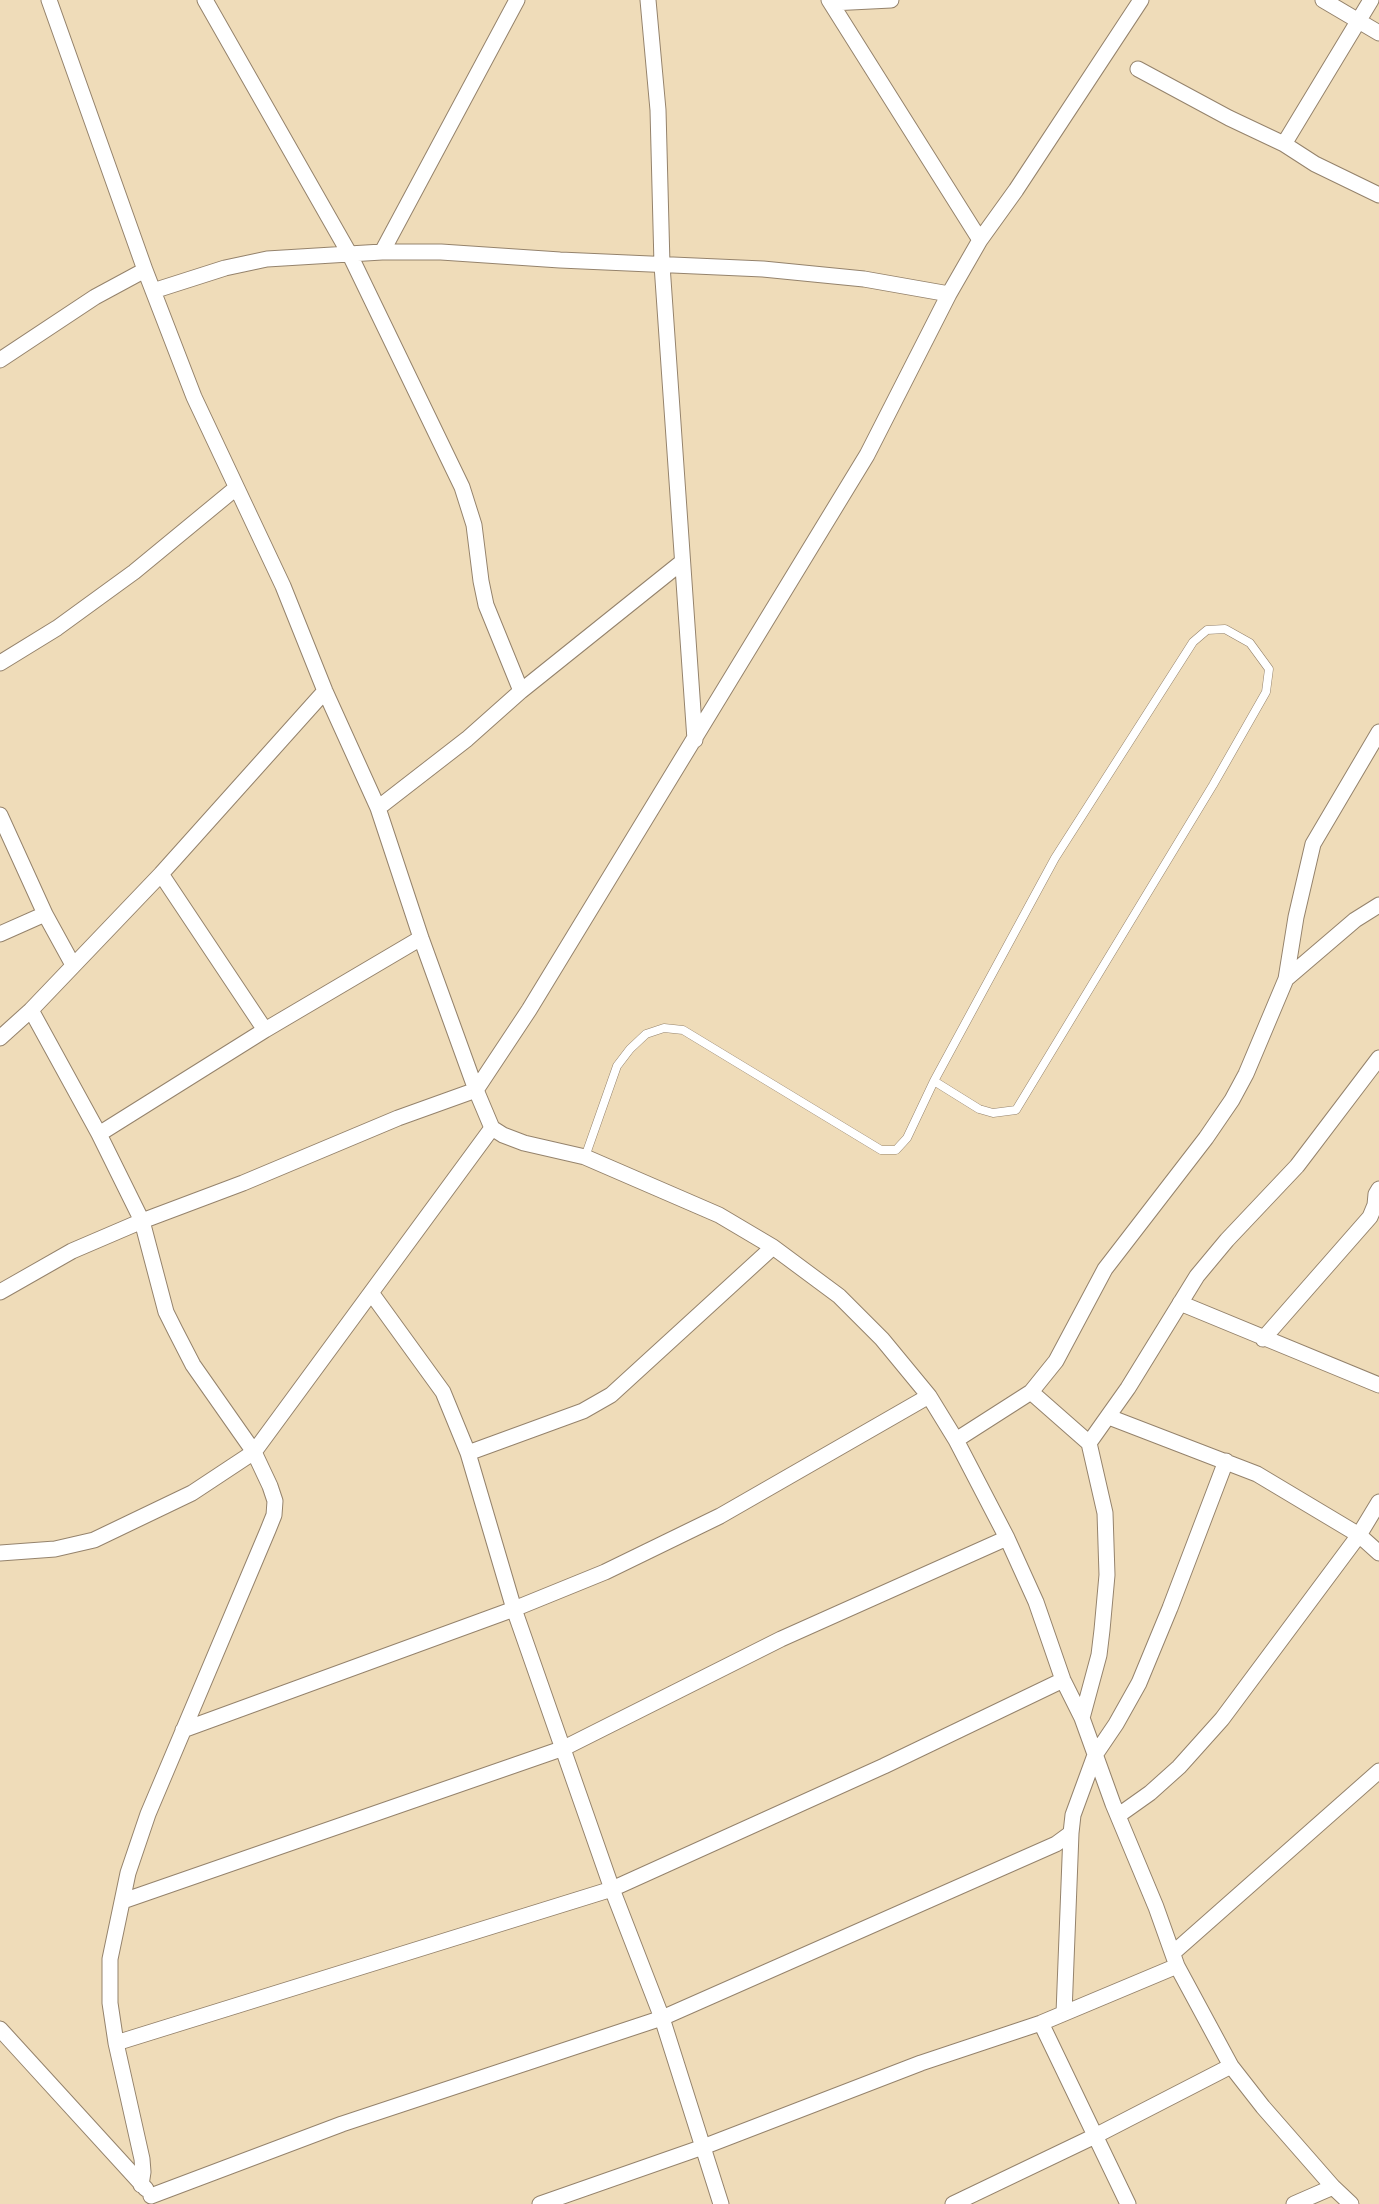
<!DOCTYPE html>
<style>
body{margin:0}
canvas{display:block;background:#efdcb9}
</style>
<canvas width="1379" height="2204"></canvas>
<script>
const c = document.querySelector('canvas').getContext('2d');
c.lineJoin = 'round';
const toPath = rows => new Path2D(rows.map(r => 'M' + r).join(''));
function trace(path, color, width, dash) { c.strokeStyle = color; c.lineWidth = width; c.lineCap = dash ? 'butt' : 'round'; c.setLineDash(dash || []); c.stroke(path); }
const service = toPath([
 [585,1157,617,1066,630,1049,646,1034,664,1028,683,1030,881,1150,896,1150,907,1138,934,1081,1055,858,1193,642,1207,630,1225,629,1250,643,1269,669,1266,692,1213,785,1016,1110,993,1113,979,1109,934,1081]
]);
const minor = toPath([
 [49,0,145,270,194,397,283,586,325,691,378,808,421,938,476,1090,492,1128,503,1135,524,1143,585,1157,719,1215,773,1247,839,1296,882,1339,929,1396,956,1440,1007,1538,1036,1602,1063,1680,1082,1718,1113,1804,1156,1907,1177,1966,1231,2066,1263,2107,1333,2187,1351,2204],
 [205,0,349,253,462,487,474,525,481,581,486,605,521,691],
 [648,0,658,110,662,265,695,740],
 [829,0,980,240],
 [1323,0,1379,33],
 [831,3,891,0],
 [1138,69,1229,118,1284,144,1315,164,1379,195],
 [1284,144,1371,0],
 [382,252,517,0],
 [153,291,225,268,267,259,382,252,441,252,560,260,763,269,864,279,949,294],
 [0,360,95,297,145,270],
 [0,663,57,628,134,572,236,488],
 [378,808,467,739,521,691,682,562],
 [0,815,45,914,73,965],
 [161,874,265,1030],
 [0,934,45,914],
 [1286,979,1355,920,1379,905],
 [31,1010,99,1134,142,1221,166,1312,175,1330,193,1365,254,1452,270,1486,275,1501,274,1515,268,1530,148,1814,128,1873,110,1959,110,2003,116,2043,142,2159,143,2172,141,2185],
 [0,1038,31,1010,161,874,325,691],
 [99,1134,265,1030,421,938],
 [0,1292,72,1251,142,1221,243,1183,398,1118,476,1090,529,1010,867,455,949,294,980,240,1016,190,1141,0],
 [372,1294,443,1392,468,1453,514,1609,612,1889,662,2018,721,2204],
 [1180,1303,1379,1385],
 [1263,1339,1370,1217,1375,1205,1376,1194,1379,1189],
 [1031,1392,1089,1443,1105,1513,1107,1575,1102,1630,1099,1655,1082,1718],
 [1109,1417,1257,1474,1359,1535,1379,1553],
 [956,1440,1031,1392,1056,1361,1105,1269,1206,1138,1232,1100,1246,1074,1286,979,1296,917,1313,844,1379,732],
 [1089,1443,1128,1388,1197,1276,1227,1240,1297,1166,1379,1058],
 [468,1453,583,1411,611,1395,773,1247],
 [0,1553,55,1549,94,1540,192,1493,254,1452,492,1128],
 [183,1730,514,1609,605,1572,720,1516,929,1396],
 [1119,1815,1150,1793,1179,1767,1222,1719,1359,1535,1379,1502],
 [123,1901,564,1748,781,1639,1007,1538],
 [1173,1953,1379,1771],
 [1064,2013,1071,1833],
 [1041,2023,1128,2204],
 [0,2029,146,2189],
 [116,2043,612,1889,884,1766,1063,1680],
 [151,2196,342,2124,662,2018,1056,1844,1071,1833,1073,1815,1095,1755,1116,1724,1139,1683,1170,1608,1226,1461],
 [540,2204,703,2147,921,2063,1041,2023,1177,1966],
 [953,2204,1095,2136,1231,2066],
 [1294,2204,1333,2187]
]);
trace(service, '#95836c', 9);
trace(minor, '#95836c', 17);
trace(service, '#fff', 8);
trace(minor, '#fff', 15);
</script>
